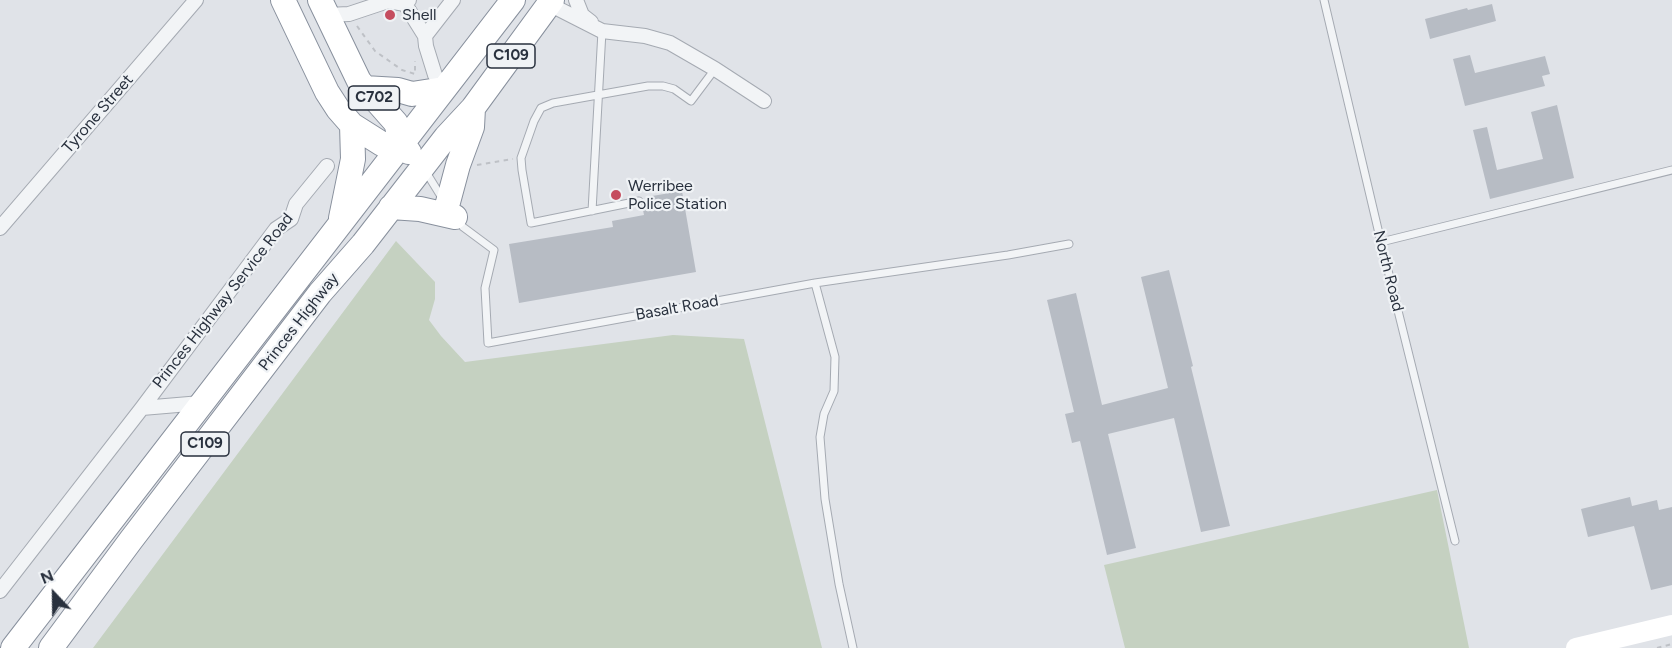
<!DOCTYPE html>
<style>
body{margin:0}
#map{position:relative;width:1672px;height:648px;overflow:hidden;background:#e0e3e8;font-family:Figtree,sans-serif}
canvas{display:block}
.north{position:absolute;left:24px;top:564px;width:60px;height:60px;-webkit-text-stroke:4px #eff2f5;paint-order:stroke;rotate:338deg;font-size:16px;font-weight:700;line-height:24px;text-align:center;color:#29313e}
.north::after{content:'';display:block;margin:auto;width:21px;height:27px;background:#29313e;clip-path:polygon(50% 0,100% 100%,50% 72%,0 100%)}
</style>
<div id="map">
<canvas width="1672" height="648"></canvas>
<div class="north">N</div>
</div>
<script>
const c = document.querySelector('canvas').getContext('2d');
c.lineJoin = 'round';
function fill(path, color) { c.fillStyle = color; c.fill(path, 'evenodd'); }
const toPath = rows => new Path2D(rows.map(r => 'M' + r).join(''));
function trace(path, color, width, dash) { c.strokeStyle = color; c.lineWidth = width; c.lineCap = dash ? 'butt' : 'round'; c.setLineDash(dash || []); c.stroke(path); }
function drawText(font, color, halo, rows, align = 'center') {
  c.font = font + ' Figtree,sans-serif'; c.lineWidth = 4.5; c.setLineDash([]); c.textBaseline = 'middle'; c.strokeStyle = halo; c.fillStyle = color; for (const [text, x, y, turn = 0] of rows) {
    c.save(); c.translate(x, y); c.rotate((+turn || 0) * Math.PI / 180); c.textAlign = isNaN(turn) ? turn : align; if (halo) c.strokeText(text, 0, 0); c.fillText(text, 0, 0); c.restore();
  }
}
fill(toPath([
 [396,241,435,282,435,299,429,320,441,336,465,362,673,335,744,339,822,648,93,648],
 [1437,490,1469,648,1125,648,1104,565]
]), '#c5d1c1');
fill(toPath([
 [1492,4,1496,21,1430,39,1425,19,1467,8,1468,10],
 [1470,55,1475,73,1545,56,1550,74,1542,76,1545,86,1465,106,1453,59],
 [1557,105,1574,178,1490,199,1473,130,1487,127,1497,170,1543,159,1531,112],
 [682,191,696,272,519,303,509,244,613,227,612,221,644,215,643,210,648,210,646,197],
 [1169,270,1193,366,1191,367,1230,526,1201,532,1174,418,1108,434,1136,548,1107,555,1080,441,1072,443,1065,414,1074,412,1047,300,1076,293,1102,405,1168,388,1141,277],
 [1630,497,1632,506,1657,500,1659,510,1672,507,1672,585,1651,590,1634,526,1588,537,1581,509]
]), '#b7bcc4');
const lane = toPath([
 [1324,0,1381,242,1455,541],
 [426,172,442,198],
 [639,201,531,223,522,170,521,158,534,121,541,108,553,103,648,86,663,86,674,89,691,101,715,69],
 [592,211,602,31],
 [457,219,463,227,494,250,485,288,488,343,815,283,1008,255,1069,244],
 [1381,242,1672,170],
 [815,283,835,357,834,391,824,414,820,437,825,499,839,584,853,648]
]);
const street = toPath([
 [576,0,582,15,591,22],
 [405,4,425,36],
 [549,4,602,31,645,36,670,43,715,69,764,101],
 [327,15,349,14,388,1,405,4,409,0],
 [444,89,435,75,426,46,425,36,453,0],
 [0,228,196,0],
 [142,408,201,403],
 [0,591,142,408,276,229,291,219,296,204,327,166]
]);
const highway = toPath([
 [283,0,327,92,338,109,352,125,382,144,402,144],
 [320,0,359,81,396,123,402,144,409,152],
 [364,88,398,90,412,94,444,89],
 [447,206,458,165,472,127,473,108],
 [391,207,420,209,455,217],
 [341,218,353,159,352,125],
 [13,648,513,0],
 [51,648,131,540,320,293,363,244,446,137,473,108,552,0]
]);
trace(lane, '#a5aab2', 9);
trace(street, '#a5aab2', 16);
trace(highway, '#88909d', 26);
trace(toPath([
 [357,26,375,51,402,70,415,74,415,61],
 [477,165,513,159],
 [1657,648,1672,644]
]), '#bec1c6', 2, [4.5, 4.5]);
trace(lane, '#f2f4f6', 7);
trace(street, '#f2f4f6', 14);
trace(toPath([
 [1576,648,1672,625]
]), '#fff', 20);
trace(highway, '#fff', 24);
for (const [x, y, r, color] of [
 [390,15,6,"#c54d5f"],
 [616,195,6,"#c54d5f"]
]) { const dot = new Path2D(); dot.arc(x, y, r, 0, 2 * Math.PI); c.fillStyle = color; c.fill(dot); trace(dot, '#eff2f5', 2); }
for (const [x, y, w] of [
 [511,56,48],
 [374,98,51],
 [205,444,48]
]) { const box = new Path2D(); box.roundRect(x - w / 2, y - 12, w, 24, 4.5); c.fillStyle = '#eff2f5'; c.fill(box); trace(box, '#29313e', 1.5); }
drawText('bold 15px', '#29313e', null, [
 ["C109",511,56],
 ["C702",374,98],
 ["C109",205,444]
]);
drawText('16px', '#29313e', '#eff2f5', [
 ["Shell",402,15],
 ["Werribee",628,186],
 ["Police Station",628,204]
], 'left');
drawText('16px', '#29313e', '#eff2f5', [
 ["Tyrone Street",98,114,-49],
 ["North Road",1388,271,76],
 ["Princes Highway Service Road",223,301,-52],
 ["Basalt Road",677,308,-10],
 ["Princes Highway",299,322,-52]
]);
</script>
